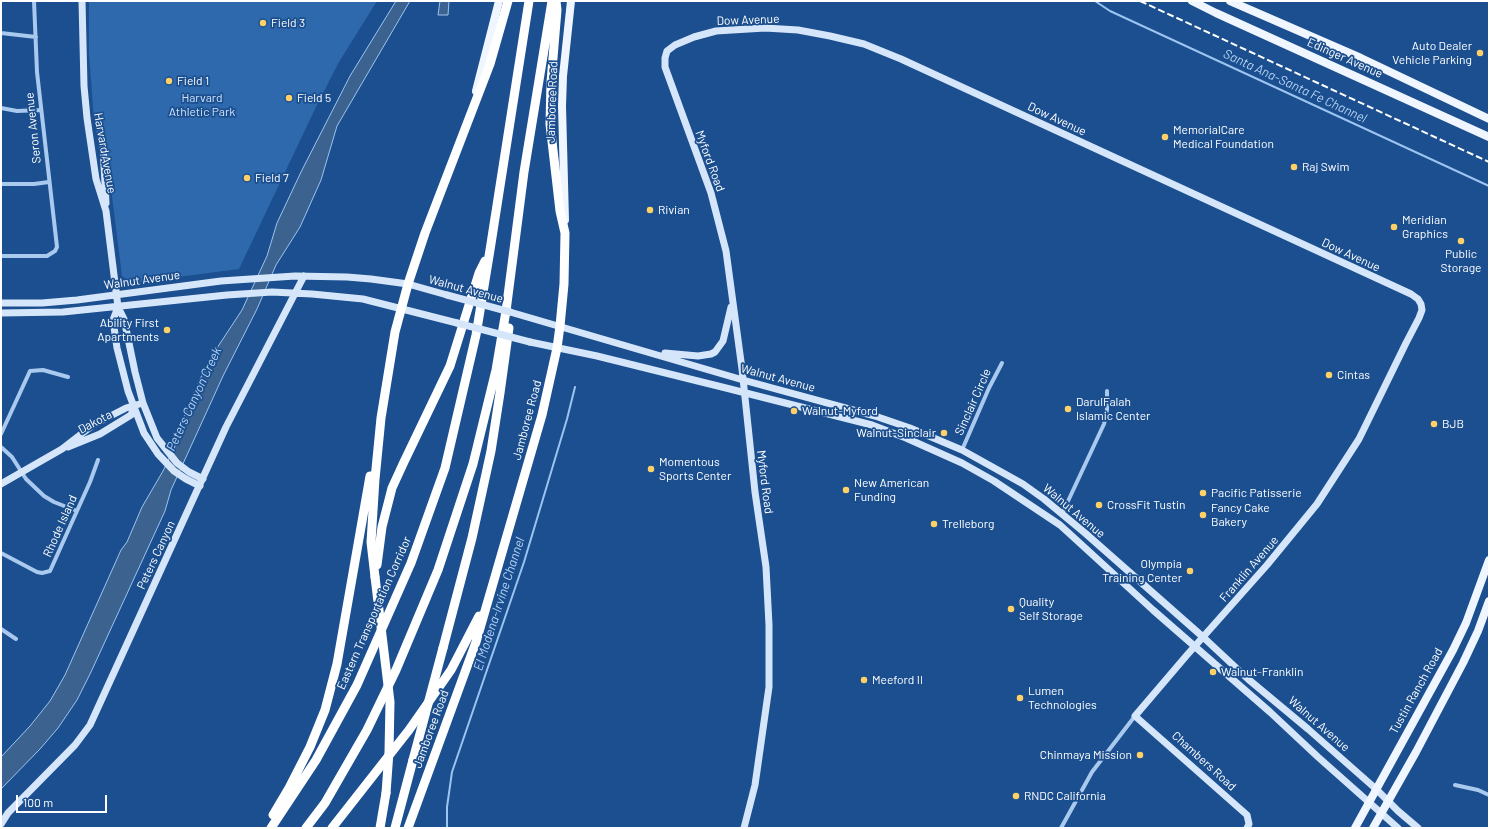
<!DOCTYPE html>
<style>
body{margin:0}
#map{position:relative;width:1490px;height:829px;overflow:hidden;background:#1b4f8f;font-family:Barlow,sans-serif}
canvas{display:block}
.frame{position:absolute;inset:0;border:2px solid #fff;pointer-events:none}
.scale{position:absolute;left:16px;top:795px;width:91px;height:18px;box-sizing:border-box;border:2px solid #fff;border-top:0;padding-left:5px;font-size:12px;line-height:14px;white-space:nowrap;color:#fff;-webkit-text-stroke:3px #1b4f8f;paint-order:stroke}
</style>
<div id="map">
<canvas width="1490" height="829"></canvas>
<div class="frame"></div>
<div class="scale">100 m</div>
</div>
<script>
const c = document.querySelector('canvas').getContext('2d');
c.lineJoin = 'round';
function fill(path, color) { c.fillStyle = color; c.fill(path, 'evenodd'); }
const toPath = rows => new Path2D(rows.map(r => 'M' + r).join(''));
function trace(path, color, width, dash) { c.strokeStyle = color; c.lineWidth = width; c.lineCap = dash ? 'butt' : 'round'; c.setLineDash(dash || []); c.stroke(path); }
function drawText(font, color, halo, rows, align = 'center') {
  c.font = font + ' Barlow,sans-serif'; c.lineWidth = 3.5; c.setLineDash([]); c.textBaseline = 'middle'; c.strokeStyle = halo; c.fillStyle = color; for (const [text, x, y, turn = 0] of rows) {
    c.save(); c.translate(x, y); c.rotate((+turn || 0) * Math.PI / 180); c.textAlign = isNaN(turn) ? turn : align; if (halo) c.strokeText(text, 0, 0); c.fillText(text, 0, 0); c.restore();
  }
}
fill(toPath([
 [89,1,377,1,339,62,316,107,239,269,132,283,122,276,105,141,99,139,97,137,94,120,89,53]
]), '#2e69ad');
const water = toPath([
 [396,1,410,1,337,126,321,180,300,227,276,265,257,309,223,376,171,490,165,511,91,672,77,700,58,728,40,749,1,789,1,757,30,726,50,701,65,675,121,550,127,542,142,507,163,471,175,446,187,408,200,379,213,354,242,310,267,256,277,223,301,172,350,76,396,1],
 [440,1,449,1,448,15,438,15,440,1]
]);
fill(water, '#3c6290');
trace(water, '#9cc4f0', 1);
trace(toPath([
 [1095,1,1110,11,1489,186],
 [447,828,447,807,452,772,524,562,567,419,575,387]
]), '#9cc4f0', 2);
trace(toPath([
 [1,33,36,37],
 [1,108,17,111,41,110],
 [1,184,34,184,49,182],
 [1,256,47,256,55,251,57,247,37,72,34,1],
 [1,434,30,371,43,370,68,377],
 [1,447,12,457,26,479,44,496,54,502,77,511],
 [962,450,989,388,1002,363],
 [1062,514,1104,424,1107,410,1107,391],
 [1,553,37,572,42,573,50,571,90,482,98,460],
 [1,629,16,639],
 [1455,785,1478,790,1489,795],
 [1061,828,1092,772,1135,716]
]), '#a9c9ee', 4);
trace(toPath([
 [82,1,84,86,87,118,96,179,106,211,118,307,124,319,135,372,143,403,157,438,177,463,189,472,203,479],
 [103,145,106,203],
 [1,303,42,303,77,300,221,281,295,276,347,277,371,279,408,284,447,295],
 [118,307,113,320,117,348,128,391,144,433,158,454,174,471,186,479,200,486],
 [510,312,743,380,875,416,910,428,962,450,1023,484,1044,499,1085,533,1203,637,1248,679,1308,729,1376,789,1398,811,1418,828],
 [1,313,63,312,227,295,272,292,312,294,363,299,457,323],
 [530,342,597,356,726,388,872,425,906,438,962,463,994,481,1060,525,1153,610,1270,712,1318,757,1398,828],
 [665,353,698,356,711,354,715,352,723,341,731,307],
 [68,447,100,434,131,415,134,407],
 [1,484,62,449,93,425,126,408,143,403],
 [1,824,8,813,75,745,90,725,226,427,304,276],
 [744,828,755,785,769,687,769,625,766,567,755,492,742,369,726,251,711,193,665,67,665,58,667,51,675,45,694,37,716,31,765,28,798,30,830,36,864,44,901,59,1411,294,1418,299,1421,304,1422,310,1419,318,1406,343,1359,439,1317,504,1267,565,1187,655,1135,716,1247,815,1249,824,1247,828]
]), '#d6e6fa', 7);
trace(toPath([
 [1192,1,1216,13,1489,137],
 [1230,1,1361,58,1489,119],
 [476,91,499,1],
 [565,220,562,106,563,76,571,1],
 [1355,828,1453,650,1466,623,1489,560],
 [1373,828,1416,752,1463,663,1478,631,1489,601]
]), '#f0f6ff', 8);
trace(toPath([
 [377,565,382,527,392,488,403,464,450,366,469,305,479,273,485,261],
 [375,577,371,542,375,479,381,418,395,332,408,284,425,233,490,64,508,1],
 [443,648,472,538,491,451,500,393,509,328],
 [273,815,289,788,310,747,325,710,337,664,370,476],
 [271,828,316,760,357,685,411,563,445,468,476,335,490,250,529,1],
 [306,828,325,803,367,730,396,670,438,570,473,464,496,370,506,311,524,172,552,1],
 [332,828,409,730,451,670,479,616],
 [380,828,386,793],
 [395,828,413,760],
 [408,828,476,642,542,415,557,348,560,326,564,284,565,233,560,211,550,124,551,82,557,10,556,1]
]), '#fff', 9);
trace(toPath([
 [1140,1,1489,162]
]), '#fff', 2, [7, 3]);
trace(toPath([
 [447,295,510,312],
 [457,323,530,342]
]), '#d6e6fa', 7);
trace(toPath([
 [375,577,390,702,389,752,386,793],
 [413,760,443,648]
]), '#fff', 9);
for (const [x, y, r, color] of [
 [263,23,4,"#ffd166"],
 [1480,53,4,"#ffd166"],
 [169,81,4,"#ffd166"],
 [289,98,4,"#ffd166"],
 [1165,137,4,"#ffd166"],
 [1294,167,4,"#ffd166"],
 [247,178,4,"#ffd166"],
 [650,210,4,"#ffd166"],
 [1394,227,4,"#ffd166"],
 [1461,241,4,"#ffd166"],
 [167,330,4,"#ffd166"],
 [1329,375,4,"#ffd166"],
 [1068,409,4,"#ffd166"],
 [794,411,4,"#ffd166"],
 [1434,424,4,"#ffd166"],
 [944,433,4,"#ffd166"],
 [651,469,4,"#ffd166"],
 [846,490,4,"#ffd166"],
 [1203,493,4,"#ffd166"],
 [1099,505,4,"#ffd166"],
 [1203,515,4,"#ffd166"],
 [934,524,4,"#ffd166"],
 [1190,571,4,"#ffd166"],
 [1011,609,4,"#ffd166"],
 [1213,672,4,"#ffd166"],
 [864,680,4,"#ffd166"],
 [1020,698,4,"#ffd166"],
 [1140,755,4,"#ffd166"],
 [1016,796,4,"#ffd166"]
]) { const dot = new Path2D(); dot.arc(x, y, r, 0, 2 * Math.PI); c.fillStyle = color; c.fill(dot); trace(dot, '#1b4f8f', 1.5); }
drawText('12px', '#fff', '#1b4f8f', [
 ["Dow Avenue",748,20,-2],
 ["Edinger Avenue",1345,58,24],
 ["Jamboree Road",552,102,-88],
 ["Dow Avenue",1057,119,25],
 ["Seron Avenue",33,128,-96],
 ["Harvard Avenue",105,153,80],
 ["Myford Road",710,161,70],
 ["Dow Avenue",1351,255,25],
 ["Walnut Avenue",142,280,-8],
 ["Walnut Avenue",466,289,15],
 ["Walnut Avenue",778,378,15],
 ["Sinclair Circle",973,402,-66],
 ["Jamboree Road",527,420,-75],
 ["Dakota",95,422,-28],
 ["Myford Road",765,482,83],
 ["Walnut Avenue",1074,511,40],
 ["Rhode Island",60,526,-66],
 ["Peters Canyon",156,555,-65],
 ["Franklin Avenue",1249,569,-49],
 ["Eastern Transportation Corridor",374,613,-66],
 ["Tustin Ranch Road",1416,691,-61],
 ["Walnut Avenue",1319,724,41],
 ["Jamboree Road",431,729,-70],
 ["Chambers Road",1204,761,42]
]);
drawText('12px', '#fff', '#1b4f8f', [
 ["Field 3",271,23],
 ["Auto Dealer",1472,46,"right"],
 ["Vehicle Parking",1472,60,"right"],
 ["Field 1",177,81],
 ["Field 5",297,98],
 ["MemorialCare",1173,130],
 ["Medical Foundation",1173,144],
 ["Raj Swim",1302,167],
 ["Field 7",255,178],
 ["Rivian",658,210],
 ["Meridian",1402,220],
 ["Graphics",1402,234],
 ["Public",1461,254,"center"],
 ["Storage",1461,268,"center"],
 ["Ability First",159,323,"right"],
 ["Apartments",159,337,"right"],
 ["Cintas",1337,375],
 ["DarulFalah",1076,402],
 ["Islamic Center",1076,416],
 ["Walnut-Myford",802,411],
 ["BJB",1442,424],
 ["Walnut-Sinclair",936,433,"right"],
 ["Momentous",659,462],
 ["Sports Center",659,476],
 ["New American",854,483],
 ["Funding",854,497],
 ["Pacific Patisserie",1211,493],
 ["CrossFit Tustin",1107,505],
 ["Fancy Cake",1211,508],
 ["Bakery",1211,522],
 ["Trelleborg",942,524],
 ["Olympia",1182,564,"right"],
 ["Training Center",1182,578,"right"],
 ["Quality",1019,602],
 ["Self Storage",1019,616],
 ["Walnut-Franklin",1221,672],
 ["Meeford II",872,680],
 ["Lumen",1028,691],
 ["Technologies",1028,705],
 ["Chinmaya Mission",1132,755,"right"],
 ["RNDC California",1024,796]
], 'left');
drawText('12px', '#cfe3fa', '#1b4f8f', [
 ["Harvard",202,98],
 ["Athletic Park",202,112]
]);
drawText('italic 13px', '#b5d3f5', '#1b4f8f', [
 ["Santa Ana-Santa Fe Channel",1295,86,25],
 ["Peters Canyon Creek",194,399,-65],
 ["El Modena-Irvine Channel",499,604,-72]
]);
</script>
